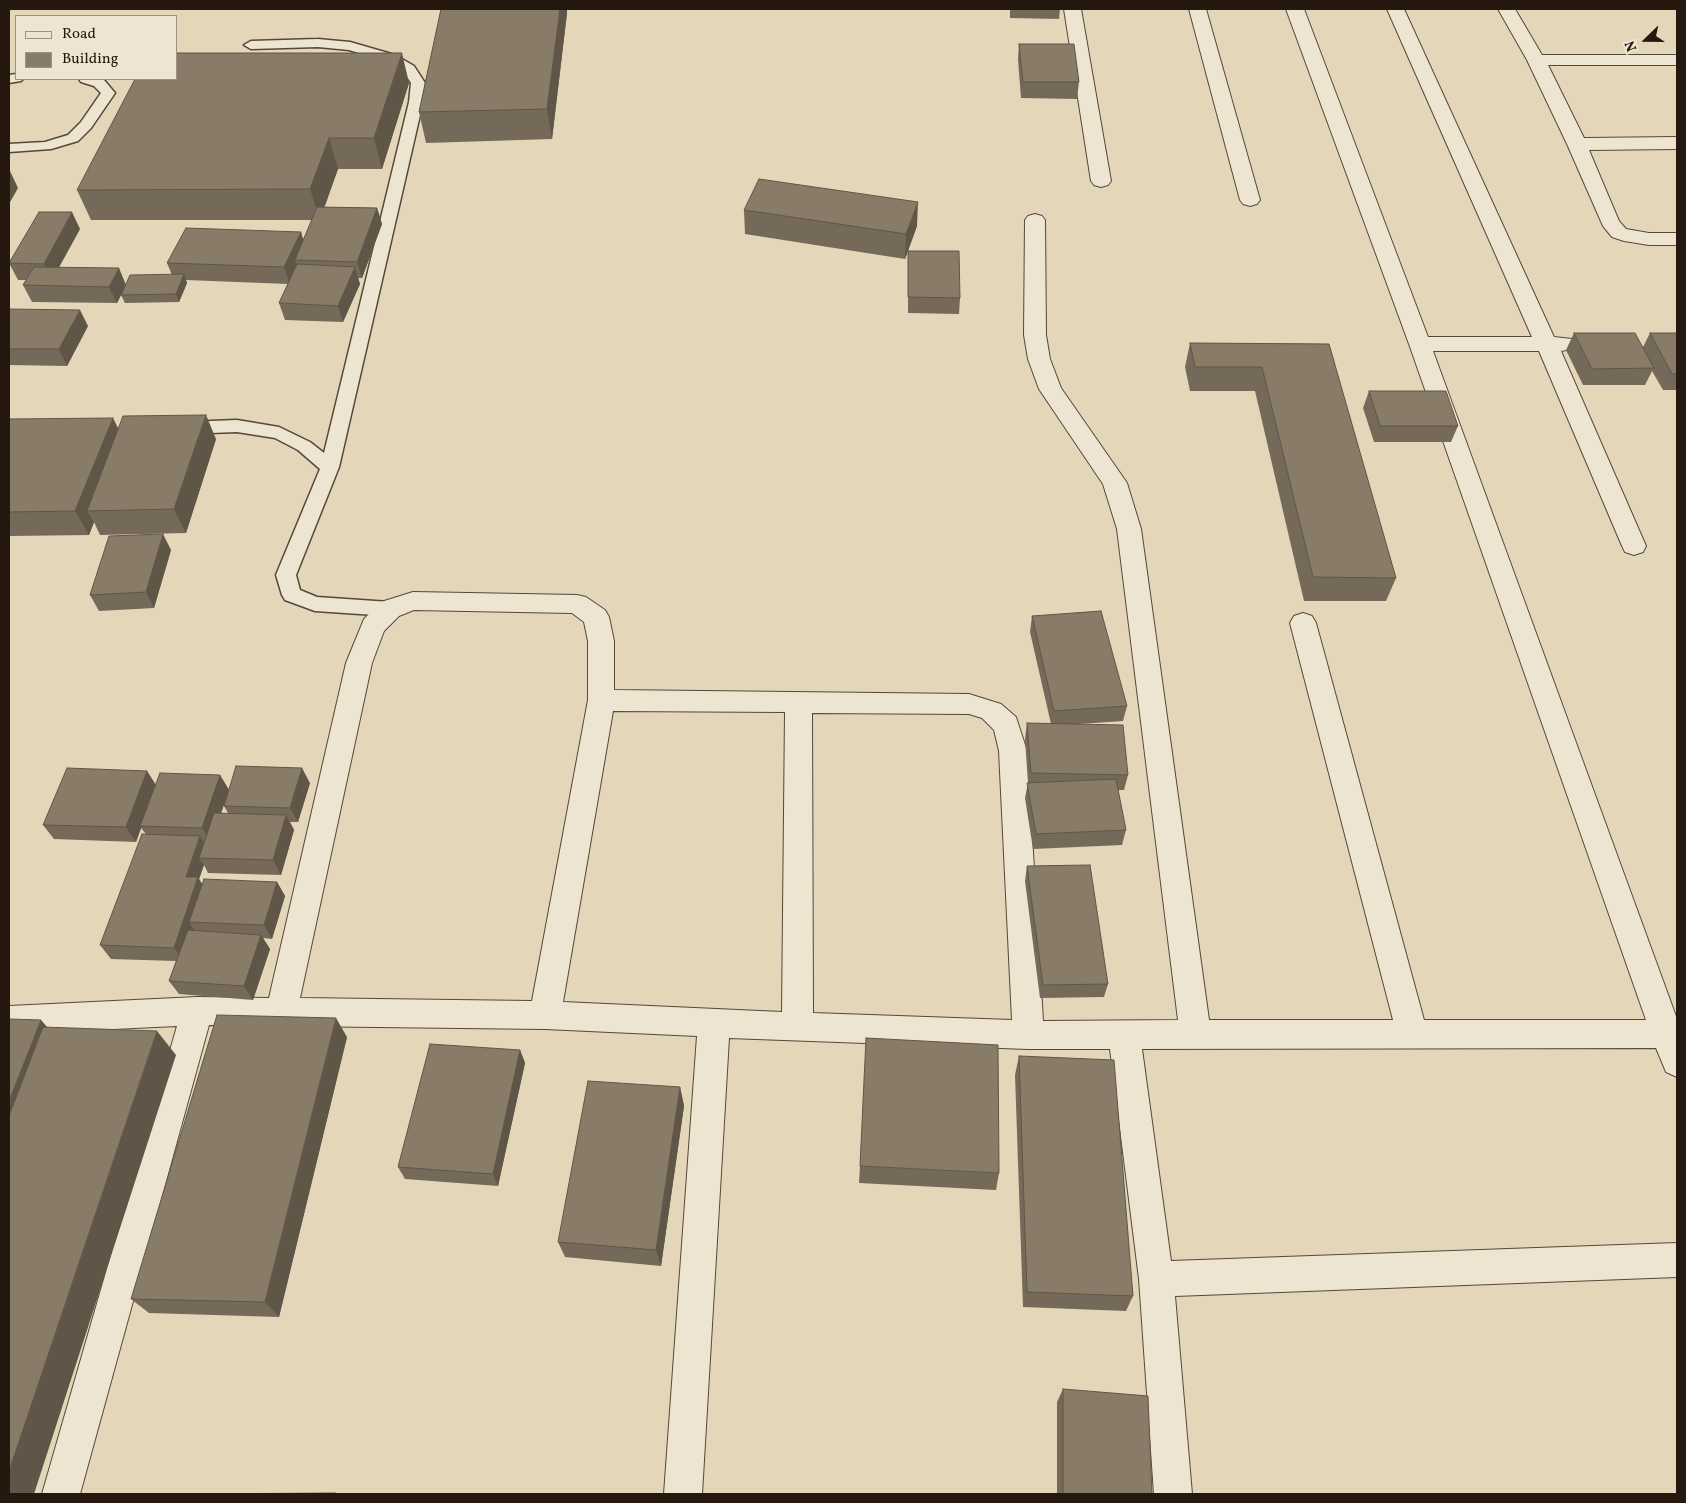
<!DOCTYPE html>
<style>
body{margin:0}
#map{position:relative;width:1686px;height:1503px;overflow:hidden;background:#e4d6b8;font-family:Vollkorn,serif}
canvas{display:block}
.frame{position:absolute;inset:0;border:10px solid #25180f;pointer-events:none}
.legend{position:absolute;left:15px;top:15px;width:162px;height:65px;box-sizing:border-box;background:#ede4d1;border:1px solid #9d9283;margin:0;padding:6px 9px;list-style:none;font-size:15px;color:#25180f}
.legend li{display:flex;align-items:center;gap:10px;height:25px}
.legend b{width:25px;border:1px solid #9d9283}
.north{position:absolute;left:1621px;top:15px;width:50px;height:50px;-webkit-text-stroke:4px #ede4d1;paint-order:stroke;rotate:248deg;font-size:14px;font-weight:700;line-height:20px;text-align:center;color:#25180f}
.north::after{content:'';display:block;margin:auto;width:18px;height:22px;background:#25180f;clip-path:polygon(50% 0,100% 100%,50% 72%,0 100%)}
</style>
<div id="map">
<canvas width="1686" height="1503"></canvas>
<div class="frame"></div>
<ul class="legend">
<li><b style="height:6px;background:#ede4d1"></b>Road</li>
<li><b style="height:14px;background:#887b67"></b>Building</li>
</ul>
<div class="north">N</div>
</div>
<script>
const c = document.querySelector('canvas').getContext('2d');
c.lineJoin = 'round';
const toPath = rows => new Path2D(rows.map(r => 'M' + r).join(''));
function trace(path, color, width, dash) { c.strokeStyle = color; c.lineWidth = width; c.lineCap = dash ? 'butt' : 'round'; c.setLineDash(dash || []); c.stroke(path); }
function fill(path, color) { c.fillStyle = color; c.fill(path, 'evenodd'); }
const service = toPath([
 [318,39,350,42,395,55,414,66,425,83,423,102,339,467,296,575,300,590,317,597,390,602,397,604,400,609,397,614,390,616,315,611,285,600,282,595,276,575,320,469,298,450,275,438,237,432,184,434,178,432,175,428,178,424,184,422,237,420,279,427,310,442,324,453,409,102,411,83,404,72,385,61,349,50,318,47,251,49,244,45,251,41,318,39],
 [16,74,16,79,23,79,21,81,9,83,9,75,16,74],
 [79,79,104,80,115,93,91,128,78,141,51,149,9,152,9,144,45,142,68,135,81,122,101,93,94,86,81,82,79,79]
]);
const minor = toPath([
 [1064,9,1081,9,1111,181,1108,185,1101,187,1094,185,1091,181,1064,9],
 [1189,9,1206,9,1260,200,1257,204,1250,206,1243,204,1240,200,1189,9],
 [1286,9,1304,9,1428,337,1532,337,1387,9,1404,9,1554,337,1572,339,1575,344,1572,349,1561,351,1646,546,1643,552,1634,555,1625,552,1622,546,1539,351,1433,351,1677,1019,1677,1077,1666,1072,1656,1048,1142,1049,1171,1261,1677,1243,1677,1277,1175,1296,1192,1494,1154,1494,1139,1279,1110,1049,1028,1049,729,1038,702,1494,664,1494,697,1036,545,1029,209,1025,80,1494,42,1494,177,1026,9,1034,9,1006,197,997,269,998,346,663,364,619,381,602,413,592,577,595,586,597,605,610,609,617,614,641,614,690,969,694,1001,704,1016,717,1027,751,1043,1021,1178,1020,1117,529,1103,484,1039,389,1028,359,1024,335,1025,220,1028,216,1035,214,1042,216,1045,220,1046,335,1050,359,1061,388,1127,483,1141,529,1209,1020,1393,1020,1290,623,1294,616,1303,613,1312,616,1316,623,1424,1020,1646,1020,1409,344,1286,9],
 [414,610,572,613,584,622,588,641,588,700,532,1001,300,998,372,663,384,631,399,616,414,610],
 [613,711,785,712,782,1012,563,1002,613,711],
 [812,713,969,714,982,718,994,730,999,751,1012,1020,813,1013,812,713],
 [1498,9,1515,9,1542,55,1677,55,1677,65,1548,65,1584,138,1677,137,1677,149,1589,150,1619,221,1626,229,1649,233,1677,233,1677,245,1649,245,1624,241,1612,237,1603,226,1567,144,1527,60,1498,9]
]);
trace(service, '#554839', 3);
trace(minor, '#554839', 2);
fill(service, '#ede4d1');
fill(minor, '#ede4d1');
fill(toPath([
 [418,9,583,9,583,10,567,10,567,13,552,139,426,143,419,112,441,10,418,10],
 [1010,9,1060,9,1059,19,1010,18],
 [1019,44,1079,82,1077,99,1021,98,1018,60],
 [409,83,382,169,338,169,324,207,377,208,382,224,362,278,358,278,360,284,343,322,285,320,279,303,288,284,186,280,187,283,179,302,125,303,121,295,117,303,32,302,23,285,26,280,18,280,9,263,80,229,59,267,126,284,172,275,167,263,301,232,303,240,312,220,91,220,77,190],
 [744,210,917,226,905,259,745,234],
 [908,251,960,298,959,314,908,313],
 [9,309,88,326,67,366,9,365],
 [1574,333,1643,347,1650,333,1677,333,1677,390,1663,390,1652,371,1645,385,1583,385,1566,350],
 [1190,343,1329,344,1396,578,1386,601,1304,601,1255,391,1190,391,1185,367],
 [1369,391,1458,426,1451,442,1374,442,1363,408],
 [9,419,118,428,216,439,186,533,100,535,94,522,89,535,9,536],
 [171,550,154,608,99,611,90,595],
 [1032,616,1127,706,1123,721,1079,724,1128,775,1124,790,1118,790,1126,830,1122,845,1033,849,1025,798,1028,783,1025,739,1027,723,1051,724,1030,632],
 [147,771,156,785,220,775,229,790,310,783,298,822,290,822,294,830,281,875,208,873,204,865,199,879,202,884,277,882,285,896,272,939,263,938,270,949,253,1000,179,994,169,981,176,961,111,959,100,945,146,834,141,828,136,842,54,839,43,825],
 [228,791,224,806,228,813,221,813],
 [1027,866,1108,984,1104,997,1040,998,1025,881],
 [347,1037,279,1317,149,1313,131,1299],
 [520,1050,525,1063,498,1186,405,1179,398,1167],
 [1019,1056,1133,1296,1126,1311,1023,1307,1015,1075],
 [680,1087,684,1106,661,1266,565,1257,558,1242],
 [860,1166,999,1173,996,1190,859,1183],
 [1063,1389,1152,1494,1057,1494,1057,1402]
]), '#756a59');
fill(toPath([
 [560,9,567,9,567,13,552,139,547,109],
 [402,53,409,83,382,169,374,138],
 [329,138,338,169,320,220,310,189],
 [10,171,18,188,9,204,9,174],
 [918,202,917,226,905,259,906,234],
 [377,208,382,224,362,278,357,262],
 [72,212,80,229,52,280,44,264],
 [301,232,306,249,295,260,297,268,290,284,284,267],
 [355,267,360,284,343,322,338,306],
 [119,268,126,285,117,303,109,287],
 [184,274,187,283,179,302,176,294],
 [80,310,88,326,67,366,59,349],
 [206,415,216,439,186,533,174,509],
 [113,418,125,442,87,511,94,522,89,535,75,511],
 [163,534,171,550,154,608,146,592],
 [302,768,310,783,298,822,290,808],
 [147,771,156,786,140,826,141,828,136,842,126,827],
 [220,775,229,790,211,843,202,828],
 [286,815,294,830,281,875,273,860],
 [200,836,209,851,199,858,204,865,199,879,207,892,189,922,194,930,184,961,174,948,186,877],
 [277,882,285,896,272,939,264,925],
 [261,935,270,949,253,1000,244,986],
 [336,1018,347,1037,279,1317,265,1302],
 [41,1020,63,1045,9,1188,9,1101],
 [157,1031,176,1055,34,1494,9,1494,9,1471],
 [520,1050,525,1063,498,1186,493,1174],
 [680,1087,684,1106,661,1266,656,1250]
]), '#5f5648');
const building = toPath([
 [441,9,560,9,547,109,419,112,441,9],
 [1019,44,1074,44,1079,82,1023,82,1019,44],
 [176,53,402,53,374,138,329,138,310,189,77,190,135,79,176,79,176,53],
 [759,179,918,202,906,234,744,210,759,179],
 [317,207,377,208,357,262,295,260,317,207],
 [39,212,72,212,44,264,9,263,39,212],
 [186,228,301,232,284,267,167,263,186,228],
 [908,251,959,251,960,298,908,297,908,251],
 [297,264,355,267,338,306,279,303,297,264],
 [34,267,119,268,109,287,23,285,34,267],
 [184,274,176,294,121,295,130,275,184,274],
 [9,309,80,310,59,349,9,349,9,309],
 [1574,333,1635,333,1654,368,1592,369,1574,333],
 [1650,333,1677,333,1677,374,1672,374,1650,333],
 [1190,343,1329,344,1396,578,1313,577,1262,367,1195,367,1190,343],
 [1369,391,1446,391,1458,426,1380,426,1369,391],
 [206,415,174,509,87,511,123,416,206,415],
 [113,418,75,511,9,512,9,419,113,418],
 [163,534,146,592,90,595,109,536,163,534],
 [1101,611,1127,706,1054,711,1032,616,1101,611],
 [1027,723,1123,725,1128,775,1031,773,1027,723],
 [236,766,302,768,290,808,224,806,236,766],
 [67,768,147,771,126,827,43,825,67,768],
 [160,773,220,775,202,828,140,826,160,773],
 [1116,779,1126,830,1036,834,1027,783,1116,779],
 [214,813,286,815,273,860,199,858,214,813],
 [142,834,200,836,186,877,198,877,174,948,100,945,142,834],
 [1090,865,1108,984,1043,985,1027,866,1090,865],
 [204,879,277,882,264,925,189,922,204,879],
 [188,930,261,935,244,986,169,981,188,930],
 [217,1015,336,1018,265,1302,131,1299,217,1015],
 [9,1019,41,1020,9,1101,9,1019],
 [43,1027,157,1031,9,1471,9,1116,43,1027],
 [866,1038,998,1045,999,1173,860,1166,866,1038],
 [430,1044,520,1050,493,1174,398,1167,430,1044],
 [1019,1056,1114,1060,1133,1296,1027,1292,1019,1056],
 [588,1081,680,1087,656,1250,558,1242,588,1081],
 [1063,1389,1148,1396,1152,1494,1063,1494,1063,1389],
 [335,1493,335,1494,186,1494,335,1493]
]);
fill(building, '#887b67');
trace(building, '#5f5648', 1);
</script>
